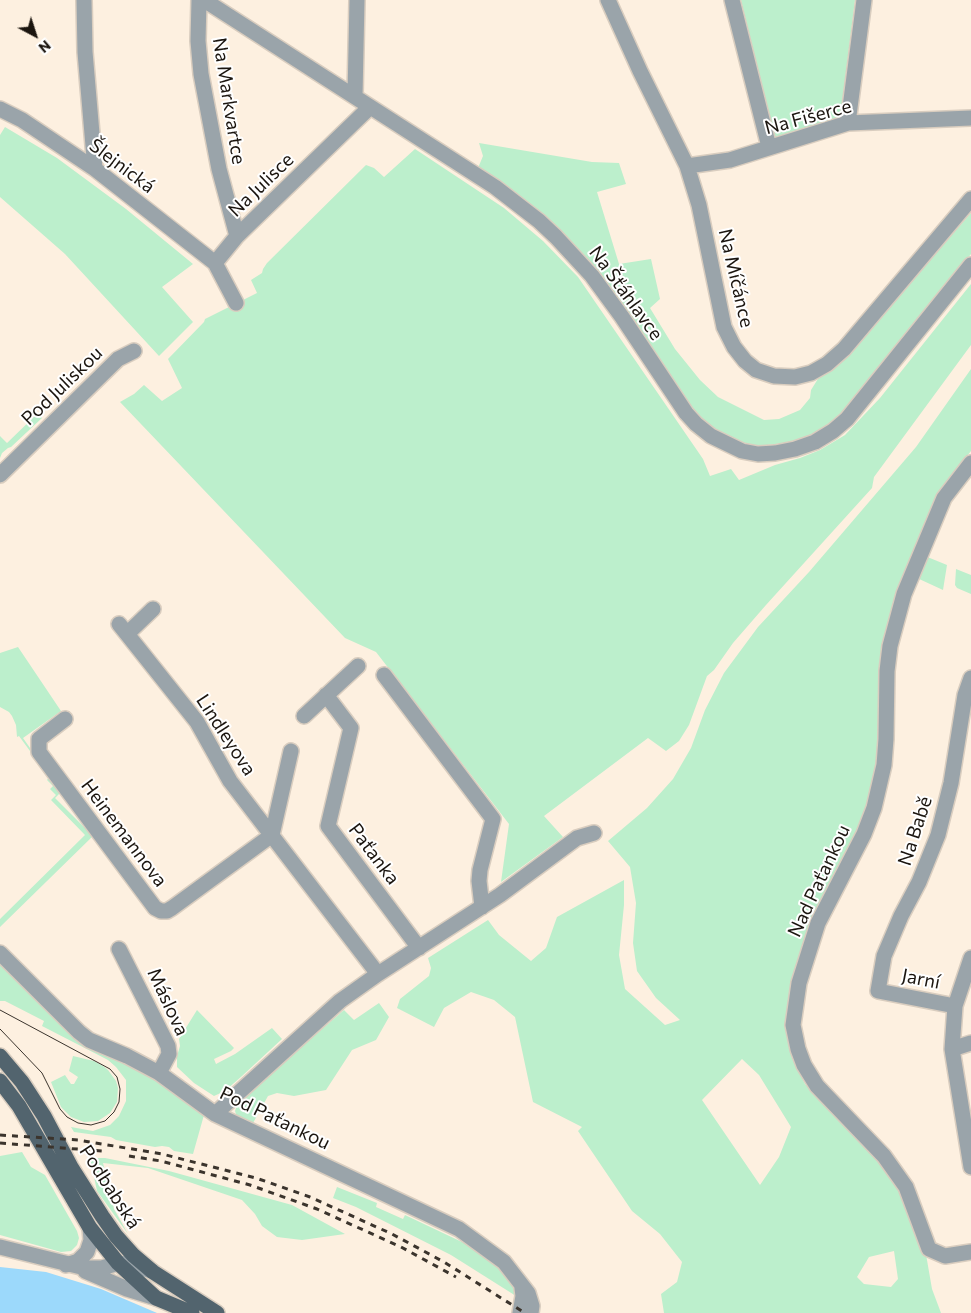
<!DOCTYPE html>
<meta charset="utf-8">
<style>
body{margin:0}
#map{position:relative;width:971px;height:1313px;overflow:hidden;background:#fdf0e0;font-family:Commissioner,sans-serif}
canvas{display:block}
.north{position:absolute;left:10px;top:10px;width:50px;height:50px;-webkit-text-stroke:4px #fff;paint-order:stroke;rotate:140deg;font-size:14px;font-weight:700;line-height:20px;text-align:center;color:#1b150f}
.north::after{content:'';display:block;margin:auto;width:18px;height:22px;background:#1b150f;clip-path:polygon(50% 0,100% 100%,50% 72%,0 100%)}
</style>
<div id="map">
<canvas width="971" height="1313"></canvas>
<div class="north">N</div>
</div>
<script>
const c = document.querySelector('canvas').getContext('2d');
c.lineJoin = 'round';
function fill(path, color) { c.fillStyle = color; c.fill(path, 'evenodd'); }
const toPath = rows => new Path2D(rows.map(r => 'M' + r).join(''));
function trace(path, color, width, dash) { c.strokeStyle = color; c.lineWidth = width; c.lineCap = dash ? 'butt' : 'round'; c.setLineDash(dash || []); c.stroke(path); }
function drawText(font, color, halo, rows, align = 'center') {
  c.font = font + ' Commissioner,sans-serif'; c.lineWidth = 4; c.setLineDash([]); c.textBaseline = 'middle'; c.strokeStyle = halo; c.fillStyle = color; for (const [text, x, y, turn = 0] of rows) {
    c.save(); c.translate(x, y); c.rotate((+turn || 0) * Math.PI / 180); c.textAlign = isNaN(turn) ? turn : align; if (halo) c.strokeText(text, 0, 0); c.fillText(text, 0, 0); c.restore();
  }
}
fill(toPath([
 [741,0,855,0,840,119,775,139],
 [5,127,57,158,126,209,193,264,162,287,193,322,159,356,65,254,0,197,0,135],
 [479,143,592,162,619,163,626,184,597,192,619,264,651,259,660,299,650,308,675,349,700,380,718,397,764,420,779,419,800,410,810,398,811,390,821,374,838,366,971,213,971,254,841,414,829,425,812,435,793,442,758,446,744,444,715,430,701,419,692,408,614,293,598,271,562,232,515,193,478,168,483,156],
 [415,149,504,208,543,241,578,277,703,459,710,476,731,469,739,480,775,465,800,458,820,450,845,435,880,398,971,284,971,345,874,477,872,488,766,605,733,643,714,670,707,676,689,725,679,741,666,751,648,738,544,816,563,837,501,882,509,824,376,652,345,638,120,402,134,394,144,385,162,401,182,388,168,359,204,322,205,319,257,293,251,280,262,273,263,269,267,263,366,165,374,168,384,177],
 [971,369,971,451,949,479,898,591,880,756,867,807,861,823,837,870,792,986,785,1028,792,1058,805,1084,849,1129,904,1191,923,1237,932,1289,941,1313,664,1313,661,1294,677,1282,682,1262,660,1234,632,1211,578,1131,582,1127,533,1102,515,1017,494,1000,471,992,444,1008,434,1027,397,1008,400,999,429,976,431,968,428,958,488,920,499,935,531,961,546,948,557,917,624,880,624,905,619,955,625,989,665,1025,680,1020,656,998,637,971,633,943,636,903,630,867,608,841,647,808,673,779,691,748,705,710,724,673,758,627,809,572,916,447],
 [742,1059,759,1075,791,1127,779,1157,760,1185,702,1100],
 [894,1251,898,1279,891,1287,864,1284,857,1277,869,1257],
 [38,413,42,418,11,447,8,448,2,453,0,458,0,436,7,443],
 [925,556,947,565,943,590,917,578],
 [956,569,971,575,971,594,957,588,955,585],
 [18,647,61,711,23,738,61,792,55,798,93,836,0,927,0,919,85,835,51,800,56,795,50,789,53,786,47,780,49,777,19,736,17,737,16,725,12,716,9,712,0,707,0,653],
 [0,961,97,1052,159,1079,204,1115,193,1154,174,1151,169,1147,162,1146,155,1147,116,1140,111,1137,74,1132,71,1127,93,1131,110,1125,119,1116,126,1101,126,1080,116,1067,108,1060,42,1026,44,1021,5,1001,0,1001],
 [379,1003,389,1017,376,1040,352,1050,326,1090,294,1096,277,1093,268,1096,253,1123,237,1117,235,1111,238,1102,344,1010,354,1020],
 [197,1010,234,1048,231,1051,214,1059,216,1064,235,1054,272,1028,282,1039,242,1076,225,1091,214,1096,194,1083,177,1067,177,1056,180,1046,179,1039],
 [73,1056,94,1061,103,1066,108,1070,116,1081,118,1088,117,1102,110,1113,98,1121,84,1122,71,1117,61,1107,51,1082,65,1075,71,1084,74,1084,78,1077,69,1071],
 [22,1152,31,1167,45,1175,77,1231,79,1238,77,1245,71,1251,61,1252,0,1235,0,1156],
 [90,1158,105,1158,169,1171,292,1205,345,1234,302,1240,277,1237,262,1226,255,1214,242,1200,148,1168,103,1163,114,1209,128,1234,97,1191],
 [337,1187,377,1203,376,1207,403,1219,405,1215,481,1251,500,1266,516,1286,516,1296,451,1255,356,1207,333,1198]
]), '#bcefcc');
fill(toPath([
 [0,1267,46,1272,101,1289,157,1313,0,1313]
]), '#9cd9fb');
const minor = toPath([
 [84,0,85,52,95,169],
 [199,0,198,41,201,74,219,169,237,236],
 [204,0,495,187,539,221,556,237,592,276,622,317,686,413,696,424,711,436,742,451,758,454,775,453,795,449,815,442,833,431,847,419,971,265],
 [608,0,640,71,687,166,699,205,724,327,734,347,745,361,756,370,774,376,795,377,811,373,827,364,844,349,971,199],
 [732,0,769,147],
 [355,96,357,0],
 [0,109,22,120,95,169,215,263,236,303],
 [848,123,864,0],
 [687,166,730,160,848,123,971,118],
 [215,263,237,236,370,107],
 [971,463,944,498,904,594,890,646,887,671,886,739,884,765,874,808,864,834,818,923,799,983,793,1025,798,1049,804,1065,817,1086,884,1156,906,1187,929,1249,945,1256,971,1252],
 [0,475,118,359,134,351],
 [119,624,197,722,230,781,378,974],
 [127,634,153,609],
 [384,675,493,819,480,870,479,881,482,907],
 [326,695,351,728,328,826,419,948],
 [304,716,358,666],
 [65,719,39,739,39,752,155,908,161,911,167,911,172,908,272,835],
 [272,835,291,751],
 [119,949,168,1046,169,1054,159,1073],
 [0,953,79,1032,89,1040,127,1056,159,1073,215,1114,459,1229,504,1262,528,1293,532,1306,531,1313],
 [971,958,955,1006,952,1049,971,1167],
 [955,1006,878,991,884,956,901,916,919,882,938,835,951,783,965,695,971,678],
 [952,1049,971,1043],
 [215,1114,340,1001,378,974,500,895,577,838,594,833],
 [0,1247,85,1268,102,1268,118,1263,136,1266,152,1271],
 [66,1265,78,1261,87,1252,91,1240,90,1228],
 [85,1271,127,1289,156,1298],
 [520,1313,523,1296,522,1288]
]);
const major = toPath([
 [0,1056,22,1082,44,1116,71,1167,102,1216,116,1236,133,1255,153,1272,217,1313],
 [0,1081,19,1106,90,1228,118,1263,156,1298,192,1313]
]);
trace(minor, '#d9cdbf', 18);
trace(major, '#d9cdbf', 18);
trace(minor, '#9aa4aa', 15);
trace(major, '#52646e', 15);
trace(toPath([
 [0,1010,110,1069,117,1077,120,1089,119,1102,114,1112,105,1121,91,1125,78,1123,67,1117,60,1109,42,1073,0,1029]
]), '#3b342d', 1);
trace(toPath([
 [0,1135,78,1140,162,1154,256,1178,310,1197,392,1234,444,1262,525,1313],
 [0,1143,102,1151],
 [129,1156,161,1161,250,1185,317,1209,401,1247,456,1277]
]), '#3b342d', 3, [6, 6]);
drawText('19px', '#1b150f', '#fff', [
 ["Na Markvartce",229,101,81],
 ["Na Fišerce",808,117,-15],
 ["Šlejnická",122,166,37],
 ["Na Julisce",261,185,-44],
 ["Na Míčánce",736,278,77],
 ["Na Šťáhlavce",626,293,54],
 ["Pod Juliskou",62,386,-44],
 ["Lindleyova",226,735,57],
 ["Na Babě",915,831,-72],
 ["Heinemannova",124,833,53],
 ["Paťanka",374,854,53],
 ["Nad Paťankou",819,881,-65],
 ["Jarní",921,979,11],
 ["Máslova",168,1002,65],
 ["Pod Paťankou",275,1118,26],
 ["Podbabská",110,1187,57]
]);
</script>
